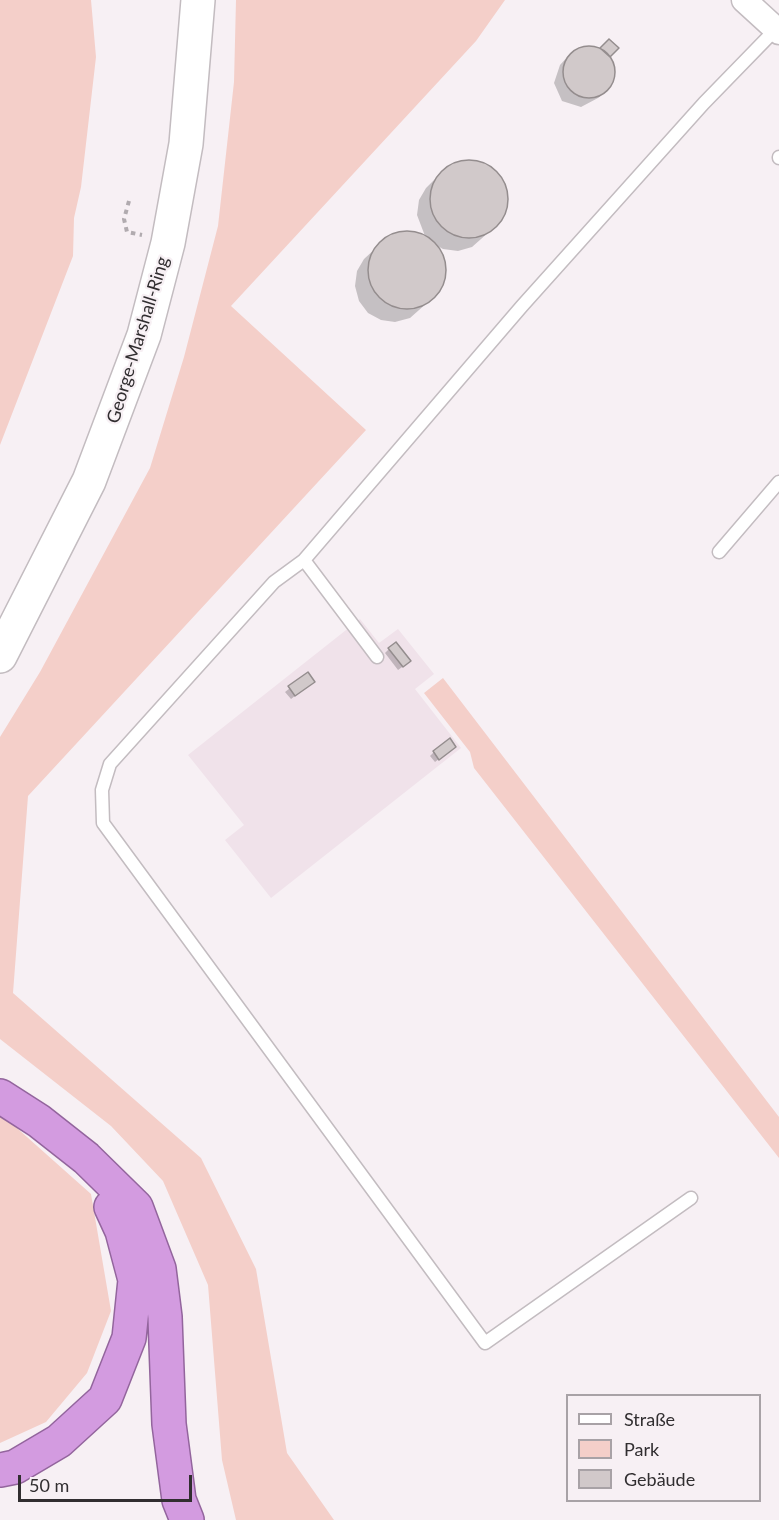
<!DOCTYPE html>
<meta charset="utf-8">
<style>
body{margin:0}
#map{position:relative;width:779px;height:1520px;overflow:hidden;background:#f7f0f4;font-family:Lato,sans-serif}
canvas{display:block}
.legend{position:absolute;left:566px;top:1394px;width:195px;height:108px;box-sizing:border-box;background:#f7f0f4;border:2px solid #a8a2a6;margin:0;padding:8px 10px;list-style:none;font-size:18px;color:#312e30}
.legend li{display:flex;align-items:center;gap:12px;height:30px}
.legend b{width:30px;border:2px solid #a8a2a6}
.scale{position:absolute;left:18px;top:1475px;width:174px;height:27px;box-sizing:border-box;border:3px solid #312e30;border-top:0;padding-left:8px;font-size:18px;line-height:21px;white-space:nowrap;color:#312e30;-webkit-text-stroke:4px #f7f0f4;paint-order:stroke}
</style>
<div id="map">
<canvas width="779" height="1520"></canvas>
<ul class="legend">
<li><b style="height:8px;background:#fff"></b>Straße</li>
<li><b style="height:16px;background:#f4cfc9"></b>Park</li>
<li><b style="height:16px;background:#d1c9ca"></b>Gebäude</li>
</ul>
<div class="scale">50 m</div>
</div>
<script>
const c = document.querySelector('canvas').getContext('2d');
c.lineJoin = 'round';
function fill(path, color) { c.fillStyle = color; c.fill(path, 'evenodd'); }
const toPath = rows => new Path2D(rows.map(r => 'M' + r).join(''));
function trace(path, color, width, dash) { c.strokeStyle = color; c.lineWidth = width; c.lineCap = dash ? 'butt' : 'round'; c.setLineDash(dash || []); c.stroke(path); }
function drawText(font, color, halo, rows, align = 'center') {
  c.font = font + ' Lato,sans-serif'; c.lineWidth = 4.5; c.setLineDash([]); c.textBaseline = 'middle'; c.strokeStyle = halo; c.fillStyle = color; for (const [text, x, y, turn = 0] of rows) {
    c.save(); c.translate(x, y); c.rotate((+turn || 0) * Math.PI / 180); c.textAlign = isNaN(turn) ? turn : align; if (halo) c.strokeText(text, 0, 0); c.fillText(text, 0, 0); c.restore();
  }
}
fill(toPath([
 [360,619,379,643,398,629,434,674,415,689,461,748,271,898,225,840,244,825,188,755]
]), '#f0e2ea');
fill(toPath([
 [0,0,91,0,96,57,81,187,74,218,73,256,0,445],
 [236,0,505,0,476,41,231,306,366,430,28,796,13,993,201,1158,256,1269,287,1453,334,1520,236,1520,222,1460,208,1285,163,1181,111,1126,0,1039,0,737,40,672,150,468,184,357,218,226,234,82],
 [443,678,779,1117,779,1158,474,768,470,752,424,693],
 [0,1113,91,1194,111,1311,87,1373,46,1422,0,1443]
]), '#f4cfc9');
fill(toPath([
 [609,41,617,48,608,57,614,70,608,89,598,98,581,107,562,101,554,83,560,65,569,55,587,47,600,50],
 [467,160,486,164,503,182,507,196,505,211,498,224,472,247,458,251,443,249,434,244,441,253,445,267,443,282,436,295,410,318,395,322,381,320,368,313,359,301,355,286,357,271,364,259,390,235,404,232,425,236,417,215,419,200,426,188,440,174,452,164],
 [389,649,405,665,398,670,385,653],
 [308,674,313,682,291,699,285,692],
 [450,750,435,762,430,756,434,752]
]), '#0003');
const building = toPath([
 [609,39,619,48,610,57,600,48,609,39],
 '563 72a26 26 0 1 1 52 0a26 26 0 1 1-52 0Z',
 '430 199a39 39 0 1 1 78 0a39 39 0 1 1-78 0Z',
 '368 270a39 39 0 1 1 78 0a39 39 0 1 1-78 0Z',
 [396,642,411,661,403,667,388,648,396,642],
 [308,672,315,682,295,696,288,686,308,672],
 [450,738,456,747,439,760,433,751,450,738]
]);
fill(building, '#d1c9ca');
trace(building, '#948d8e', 1.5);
const service = toPath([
 [779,157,779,158],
 [719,552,779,482],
 [304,560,274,582,110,764,102,790,103,823,485,1343,691,1198],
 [377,657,304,560,522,306,704,103,776,29]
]);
const minor = toPath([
 [744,0,779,32]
]);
const secondary = toPath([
 [0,656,89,481,144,335,168,243,186,144,198,0]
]);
const trunk = toPath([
 [0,1096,39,1121,86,1158,136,1207,159,1269,165,1317,169,1424,179,1500,187,1520],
 [0,1470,15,1467,59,1441,105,1399,129,1338,135,1280,122,1231,111,1207]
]);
trace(service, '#c3bcc0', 15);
trace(minor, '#c3bcc0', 27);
trace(secondary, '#c3bcc0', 36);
trace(trunk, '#93659d', 36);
trace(toPath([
 [129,201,124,219,127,232,142,235]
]), '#b1abaf', 4, [4.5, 4.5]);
trace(service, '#fff', 12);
trace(minor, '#fff', 24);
trace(secondary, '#fff', 33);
trace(trunk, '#d39be0', 33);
drawText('18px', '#312e30', '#f7f0f4', [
 ["George-Marshall-Ring",138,340,-73]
]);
</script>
